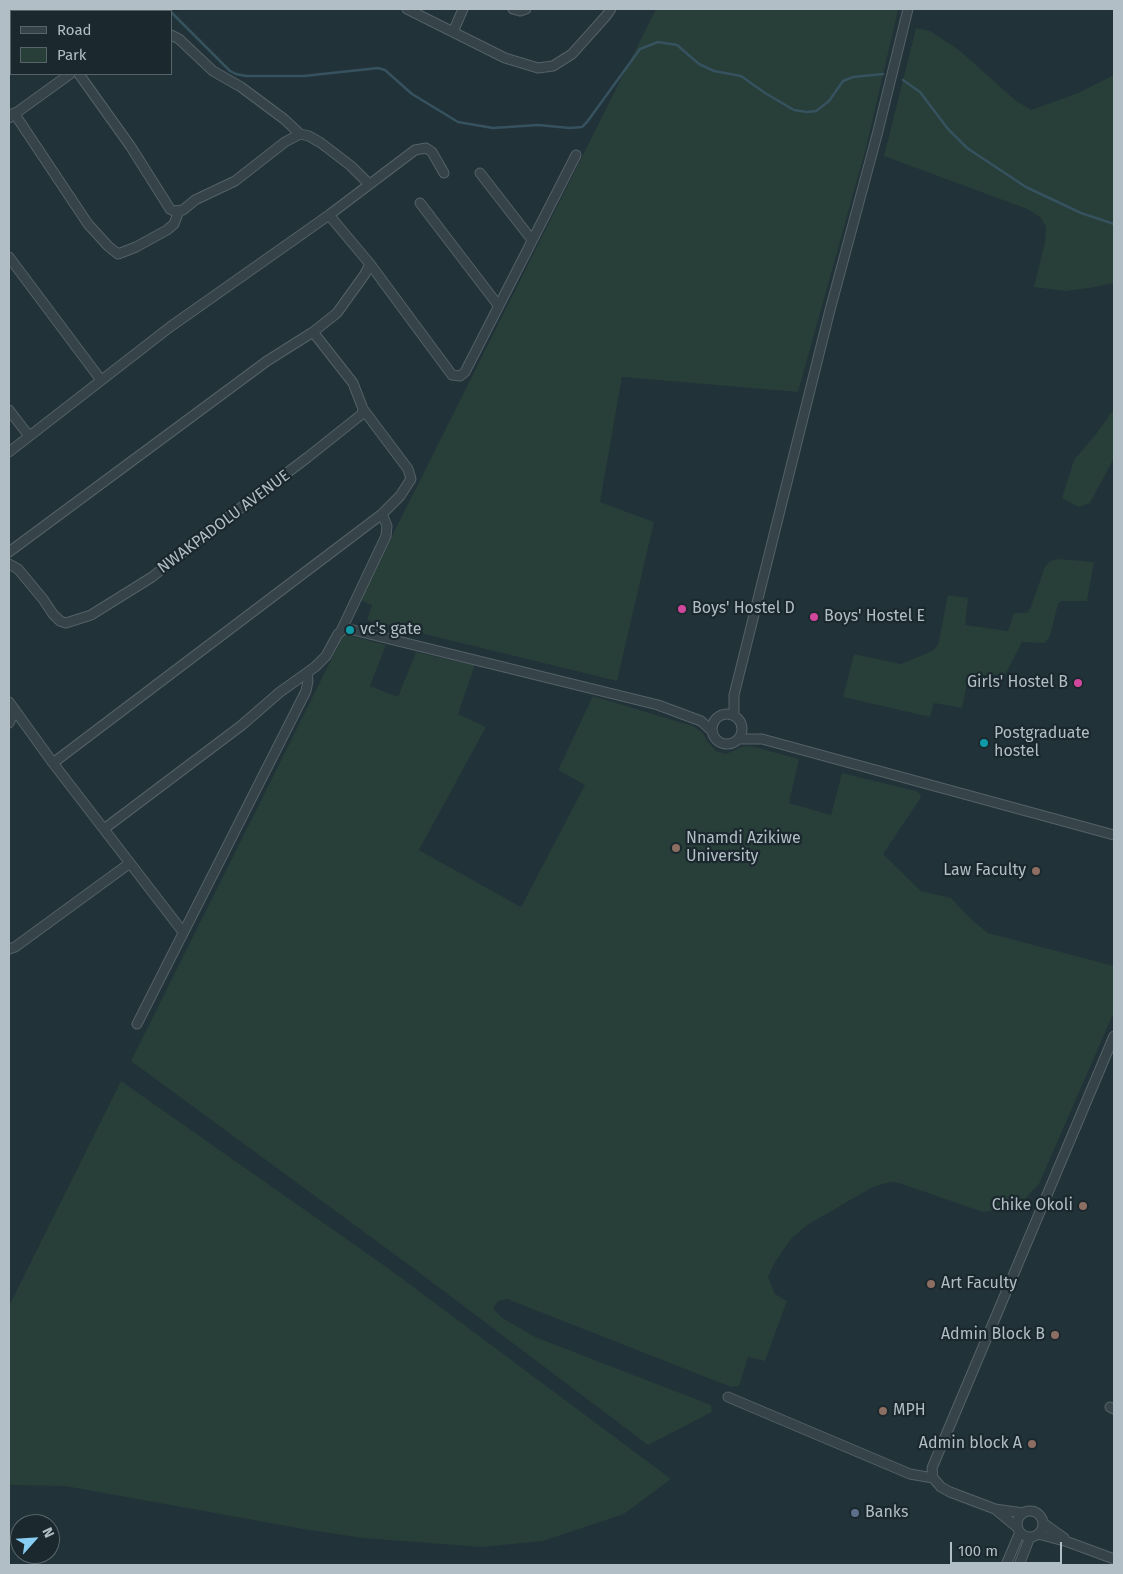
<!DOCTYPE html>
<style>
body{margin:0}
#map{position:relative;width:1123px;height:1574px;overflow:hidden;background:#223239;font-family:"Fira Sans",sans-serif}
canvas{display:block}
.frame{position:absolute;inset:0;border:10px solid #b1bec5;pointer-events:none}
.legend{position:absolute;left:10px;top:10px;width:162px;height:65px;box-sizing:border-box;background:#1b282e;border:1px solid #57646a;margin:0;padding:6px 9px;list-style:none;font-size:15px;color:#b1bec5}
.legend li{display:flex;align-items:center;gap:10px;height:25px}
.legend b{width:25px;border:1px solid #57646a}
.north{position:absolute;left:10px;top:1514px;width:50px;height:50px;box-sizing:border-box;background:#1b282e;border:1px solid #57646a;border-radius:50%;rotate:64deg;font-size:14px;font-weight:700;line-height:20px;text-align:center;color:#b1bec5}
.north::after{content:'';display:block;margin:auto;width:18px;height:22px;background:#87cdf4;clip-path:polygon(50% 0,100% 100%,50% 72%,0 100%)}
.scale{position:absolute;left:950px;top:1542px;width:112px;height:22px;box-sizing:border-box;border:2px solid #b1bec5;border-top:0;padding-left:6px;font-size:15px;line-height:18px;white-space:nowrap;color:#b1bec5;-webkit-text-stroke:4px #1b282e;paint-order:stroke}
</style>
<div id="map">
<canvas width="1123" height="1574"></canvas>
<div class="frame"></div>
<ul class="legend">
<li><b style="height:6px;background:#364349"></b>Road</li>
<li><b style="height:14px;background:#273e39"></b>Park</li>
</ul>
<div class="north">N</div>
<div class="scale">100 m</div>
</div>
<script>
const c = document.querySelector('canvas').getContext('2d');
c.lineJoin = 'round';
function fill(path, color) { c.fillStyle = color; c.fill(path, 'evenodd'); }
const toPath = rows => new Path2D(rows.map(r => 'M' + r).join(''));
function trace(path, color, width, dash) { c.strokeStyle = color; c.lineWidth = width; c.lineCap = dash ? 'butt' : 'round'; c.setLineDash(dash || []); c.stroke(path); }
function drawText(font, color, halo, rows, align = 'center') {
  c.font = font + ' "Fira Sans",sans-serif'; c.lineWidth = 4.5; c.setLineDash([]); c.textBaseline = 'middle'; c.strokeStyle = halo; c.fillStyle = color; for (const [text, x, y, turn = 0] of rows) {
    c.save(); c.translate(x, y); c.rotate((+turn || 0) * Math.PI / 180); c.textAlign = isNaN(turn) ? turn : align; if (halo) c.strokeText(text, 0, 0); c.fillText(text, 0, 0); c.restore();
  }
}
fill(toPath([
 [656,9,889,9,898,10,866,148,798,392,622,377,600,502,654,522,617,681,367,620,372,605,360,600],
 [916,28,930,31,959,50,1015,100,1031,110,1078,93,1114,75,1114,283,1089,288,1065,291,1034,287,1045,242,1046,227,1040,217,1027,209,884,156],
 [1114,409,1114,458,1090,503,1078,507,1062,498,1074,460,1096,434],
 [1059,559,1094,562,1087,601,1061,601,1058,604,1050,636,1045,643,1022,642,1005,675,974,675,968,678,962,708,934,703,930,717,843,697,854,654,901,664,932,651,938,645,948,595,968,598,965,625,1008,631,1014,613,1027,613,1030,609,1045,567,1050,561],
 [344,634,386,645,370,686,398,697,416,652,475,665,458,714,486,727,419,850,521,907,585,785,558,770,593,696,693,726,703,733,707,741,716,751,726,754,741,747,751,746,799,759,789,803,831,815,842,773,916,791,921,795,920,799,883,854,921,891,951,898,971,919,988,933,1114,966,1114,1012,1039,1184,1022,1202,1002,1209,983,1212,899,1183,890,1182,873,1187,807,1225,791,1239,775,1262,768,1277,775,1294,787,1301,765,1361,748,1357,739,1386,731,1387,507,1299,498,1301,493,1308,501,1317,535,1337,711,1405,712,1412,648,1445,413,1268,131,1061],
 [121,1081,392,1271,671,1479,624,1514,543,1541,481,1547,363,1538,303,1529,65,1486,9,1485,9,1306]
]), '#273e39');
trace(toPath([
 [171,12,230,71,236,74,246,76,304,76,378,68,385,70,412,94,458,122,493,128,538,125,570,128,582,127,587,122,640,49,658,42,677,45,699,64,714,71,741,76,765,93,794,110,807,112,816,111,829,101,843,81,853,77,883,74],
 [903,80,920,92,948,129,967,148,1026,187,1081,213,1114,224]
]), '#36525f', 2.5);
const minor = toPath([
 [30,9,32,11],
 [407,9,505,58,538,68,553,66,572,54,606,16,611,9],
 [513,9,520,11,526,9],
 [453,32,463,9],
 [171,35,179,39,213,71,241,87,284,119,300,134],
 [79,74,131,147,170,209,174,211,183,210,195,200,235,181,285,142,300,134,309,136,321,143,351,166,369,184],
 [14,113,88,224,108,246,118,254,136,247,167,230,174,224,179,211],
 [9,118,70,74],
 [480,173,532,240],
 [420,203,498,305],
 [329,215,370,264,452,375,460,376,465,372,576,155],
 [9,257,101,380],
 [9,410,29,436],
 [9,452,170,327,329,215,415,150,426,148,432,152,444,173],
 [9,552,267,361,313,332,337,313,365,274,370,264],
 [9,564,18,569,43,599,53,614,60,621,66,623,91,615,152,577,202,537,308,457,362,414,363,409,353,383,313,332],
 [341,631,386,536,387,526,382,514],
 [9,702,53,763,183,932],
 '712 729a15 15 0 1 1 30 0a15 15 0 1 1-30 0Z',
 [734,716,734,695,830,310,877,135,908,9],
 [9,723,15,710],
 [738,739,762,739,1114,835],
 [53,763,382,514,400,496,411,479,408,469,363,409],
 [104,829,242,725,280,692,315,667,326,656,338,634,345,628,658,705,701,721,712,731],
 [9,949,15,947,130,863],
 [137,1024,306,691,308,681,307,674],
 [728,1397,910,1474,933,1478],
 [1110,1407,1114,1409],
 [995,1509,1018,1528],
 '1017 1524a13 13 0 1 1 26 0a13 13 0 1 1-26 0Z',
 [1023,1513,995,1509,950,1492,941,1487,933,1478,932,1468,1114,1036],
 [1043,1523,1064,1538],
 [1038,1534,1068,1542,1114,1559],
 [1006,1565,1020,1532],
 [1019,1565,1030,1537]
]);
trace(minor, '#546167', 11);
trace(minor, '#364349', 9);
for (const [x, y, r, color] of [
 [682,609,5,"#d1479c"],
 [814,617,5,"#d1479c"],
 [350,630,5,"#0f9aa8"],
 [1078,683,5,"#d1479c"],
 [984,743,5,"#0f9aa8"],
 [676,848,5,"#8d6e63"],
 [1036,871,5,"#8d6e63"],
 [1083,1206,5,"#8d6e63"],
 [931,1284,5,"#8d6e63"],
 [1055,1335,5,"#8d6e63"],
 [883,1411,5,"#8d6e63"],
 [1032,1444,5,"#8d6e63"],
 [855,1513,5,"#5c6f8a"]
]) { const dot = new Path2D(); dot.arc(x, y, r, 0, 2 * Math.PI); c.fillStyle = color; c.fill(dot); trace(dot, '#1b282e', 2); }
drawText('16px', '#b1bec5', '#1b282e', [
 ["NWAKPADOLU AVENUE",224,522,-37]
]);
drawText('16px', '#b1bec5', '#1b282e', [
 ["Boys' Hostel D",692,609],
 ["Boys' Hostel E",824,617],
 ["vc's gate",360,630],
 ["Girls' Hostel B",1068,683,"right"],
 ["Postgraduate",994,734],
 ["hostel",994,752],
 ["Nnamdi Azikiwe",686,839],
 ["University",686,857],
 ["Law Faculty",1026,871,"right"],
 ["Chike Okoli",1073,1206,"right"],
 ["Art Faculty",941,1284],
 ["Admin Block B",1045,1335,"right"],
 ["MPH",893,1411],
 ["Admin block A",1022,1444,"right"],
 ["Banks",865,1513]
], 'left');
</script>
